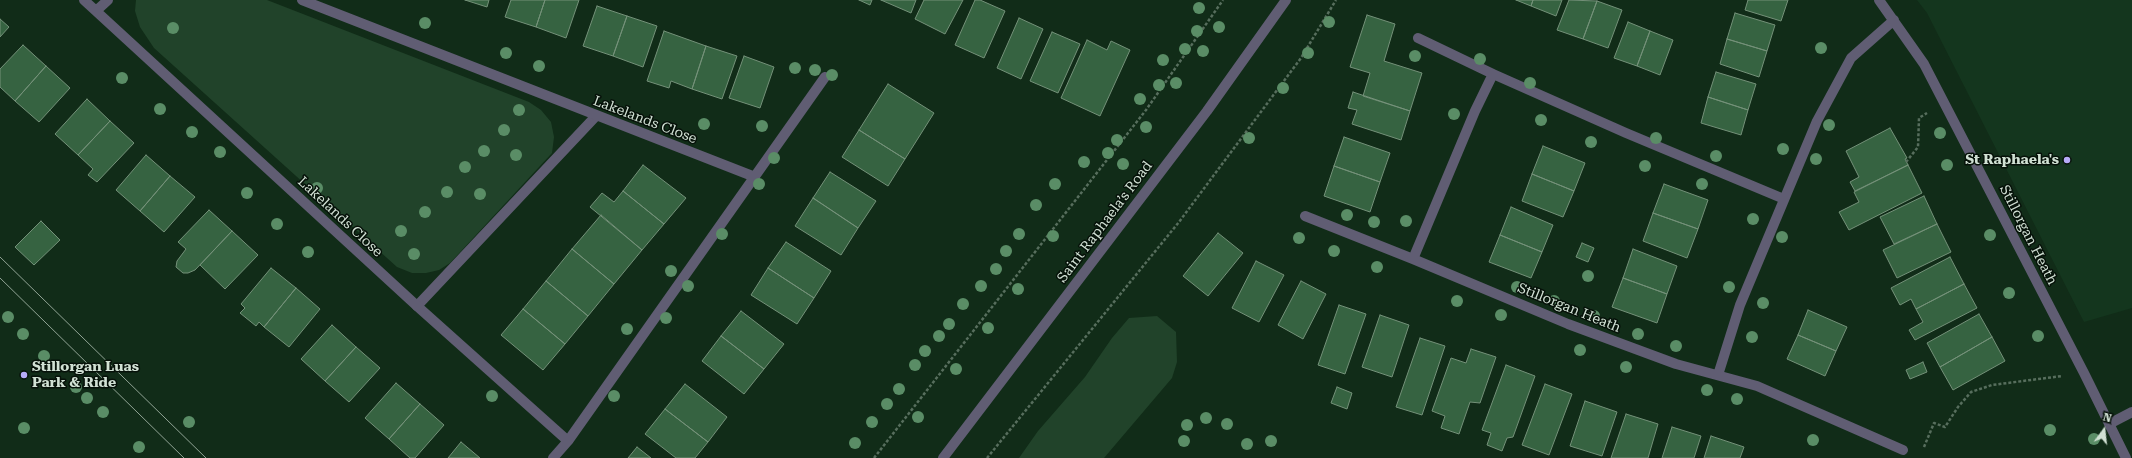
<!DOCTYPE html>
<meta charset="utf-8">
<style>
body{margin:0}
#map{position:relative;width:2132px;height:458px;overflow:hidden;background:#112c18;font-family:"Roboto Serif",serif}
canvas{display:block}
.north{position:absolute;left:2084px;top:410px;width:40px;height:40px;-webkit-text-stroke:3px #061109;paint-order:stroke;rotate:15deg;font-size:11px;font-weight:700;line-height:16px;text-align:center;color:#d1e1d4}
.north::after{content:'';display:block;margin:auto;width:14px;height:18px;background:#d1e1d4;clip-path:polygon(50% 0,100% 100%,50% 72%,0 100%)}
</style>
<div id="map">
<canvas width="2132" height="458"></canvas>
<div class="north">N</div>
</div>
<script>
const c = document.querySelector('canvas').getContext('2d');
c.lineJoin = 'round';
function fill(path, color) { c.fillStyle = color; c.fill(path, 'evenodd'); }
const toPath = rows => new Path2D(rows.map(r => 'M' + r).join(''));
function trace(path, color, width, dash) { c.strokeStyle = color; c.lineWidth = width; c.lineCap = dash ? 'butt' : 'round'; c.setLineDash(dash || []); c.stroke(path); }
function drawText(font, color, halo, rows, align = 'center') {
  c.font = font + ' "Roboto Serif",serif'; c.lineWidth = 3; c.setLineDash([]); c.textBaseline = 'middle'; c.strokeStyle = halo; c.fillStyle = color; for (const [text, x, y, turn = 0] of rows) {
    c.save(); c.translate(x, y); c.rotate((+turn || 0) * Math.PI / 180); c.textAlign = isNaN(turn) ? turn : align; if (halo) c.strokeText(text, 0, 0); c.fillText(text, 0, 0); c.restore();
  }
}
fill(toPath([
 [1917,0,2132,0,2132,308,2084,322,1927,13]
]), '#14361e');
fill(toPath([
 [136,0,267,0,529,102,541,110,551,122,554,137,552,153,450,263,439,270,426,273,412,273,397,267,154,48,140,27,135,11],
 [1157,316,1176,332,1177,362,1172,378,1104,458,1019,458,1038,431,1085,377,1112,338,1129,318]
]), '#21432a');
const building = toPath([
 [465,0,489,0,487,7,465,0],
 [511,0,545,0,536,27,505,17,511,0],
 [545,0,579,0,566,38,536,27,545,0],
 [859,0,872,0,870,5,859,0],
 [881,0,916,0,911,13,881,0],
 [924,0,963,0,945,34,915,19,924,0],
 [975,0,980,0,1005,11,984,58,955,45,975,0],
 [1516,0,1533,0,1531,6,1516,0],
 [1533,0,1562,0,1556,16,1531,6,1533,0],
 [1569,0,1597,1,1583,39,1557,30,1569,0],
 [1748,0,1788,0,1781,21,1745,10,1748,0],
 [1597,1,1622,10,1608,48,1583,39,1597,1],
 [597,6,627,16,613,56,583,46,597,6],
 [1735,13,1775,25,1767,51,1727,39,1735,13],
 [1367,15,1395,24,1384,61,1422,73,1410,111,1363,96,1370,73,1350,67,1367,15],
 [627,16,657,26,643,67,613,56,627,16],
 [1019,18,1043,29,1021,79,997,68,1019,18],
 [0,19,9,27,0,37,0,19],
 [1628,22,1650,31,1637,66,1614,58,1628,22],
 [664,31,706,46,692,89,671,81,669,88,647,81,664,31],
 [1650,31,1673,40,1660,75,1637,66,1650,31],
 [1052,32,1080,44,1058,93,1030,81,1052,32],
 [1727,39,1767,51,1759,77,1720,64,1727,39],
 [1087,40,1107,50,1111,41,1130,50,1100,116,1061,98,1087,40],
 [23,45,46,66,15,101,0,87,0,69,23,45],
 [706,46,737,56,722,99,692,89,706,46],
 [744,56,774,67,760,108,729,98,744,56],
 [46,66,70,88,39,122,15,101,46,66],
 [1716,72,1756,84,1748,110,1708,97,1716,72],
 [888,84,934,113,905,159,859,130,888,84],
 [1353,92,1410,111,1401,140,1352,124,1357,110,1348,108,1353,92],
 [1708,97,1748,110,1741,135,1701,123,1708,97],
 [87,99,110,121,78,155,55,134,87,99],
 [110,121,134,143,97,182,88,175,93,169,78,155,110,121],
 [1890,128,1907,158,1905,159,1908,165,1855,191,1850,182,1859,177,1846,151,1890,128],
 [859,130,905,159,888,186,842,157,859,130],
 [1344,137,1390,153,1380,182,1334,166,1344,137],
 [1543,146,1585,163,1574,191,1532,174,1543,146],
 [146,155,170,176,140,211,116,190,146,155],
 [643,165,686,198,664,224,623,191,643,165],
 [1908,165,1922,193,1849,230,1839,212,1859,202,1854,192,1908,165],
 [1334,166,1380,182,1370,212,1324,196,1334,166],
 [830,172,876,201,858,228,813,198,830,172],
 [1532,174,1574,191,1563,217,1522,201,1532,174],
 [170,176,195,197,164,232,140,211,170,176],
 [1664,184,1708,200,1698,229,1653,213,1664,184],
 [623,191,664,224,642,250,590,207,602,193,614,202,623,191],
 [1924,196,1937,224,1894,244,1880,217,1924,196],
 [813,198,858,228,841,255,795,226,813,198],
 [1511,207,1553,225,1542,252,1500,235,1511,207],
 [209,210,232,231,195,270,188,273,183,273,176,267,177,261,186,249,178,242,209,210],
 [1653,213,1698,229,1687,258,1643,241,1653,213],
 [601,215,642,250,614,284,572,249,601,215],
 [41,221,60,240,34,265,15,247,41,221],
 [1937,224,1951,252,1897,278,1883,250,1937,224],
 [232,231,258,255,225,289,200,265,232,231],
 [1218,233,1243,253,1208,296,1183,276,1218,233],
 [1500,235,1542,252,1531,278,1489,262,1500,235],
 [786,242,831,271,814,298,768,268,786,242],
 [1582,243,1594,248,1588,262,1576,257,1582,243],
 [572,249,614,284,588,316,546,281,572,249],
 [1633,249,1677,266,1667,294,1623,278,1633,249],
 [1950,257,1964,284,1916,309,1911,299,1900,305,1891,288,1950,257],
 [1256,261,1284,275,1259,322,1232,308,1256,261],
 [271,268,296,288,264,327,259,322,256,326,240,313,245,308,241,304,271,268],
 [768,268,814,298,797,324,751,295,768,268],
 [1623,278,1667,294,1657,323,1612,307,1623,278],
 [546,281,588,316,565,344,523,309,546,281],
 [1301,281,1326,294,1303,339,1278,325,1301,281],
 [1964,284,1977,308,1915,340,1909,330,1923,322,1916,309,1964,284],
 [296,288,320,309,289,347,264,327,296,288],
 [1339,305,1366,314,1345,374,1318,365,1339,305],
 [523,309,565,344,543,370,501,335,523,309],
 [1808,310,1847,327,1836,351,1798,335,1808,310],
 [741,311,784,344,764,369,721,336,741,311],
 [1979,314,1992,337,1940,367,1927,343,1979,314],
 [1380,315,1409,325,1392,377,1362,367,1380,315],
 [332,325,356,347,325,381,301,359,332,325],
 [1798,335,1836,351,1825,376,1787,359,1798,335],
 [721,336,764,369,744,394,702,361,721,336],
 [1992,337,2005,361,1953,390,1940,367,1992,337],
 [1420,338,1445,346,1422,415,1396,407,1420,338],
 [356,347,380,368,349,402,325,381,356,347],
 [1471,349,1496,357,1480,403,1470,402,1459,434,1441,428,1445,416,1432,411,1451,358,1466,363,1471,349],
 [1923,362,1927,372,1910,379,1906,370,1923,362],
 [1506,365,1535,376,1513,437,1507,438,1502,451,1487,445,1491,433,1482,430,1506,365],
 [396,383,420,404,389,439,365,418,396,383],
 [685,384,727,417,708,442,665,409,685,384],
 [1545,384,1572,394,1549,455,1522,445,1545,384],
 [1337,387,1352,393,1347,409,1331,403,1337,387],
 [1585,401,1617,412,1602,456,1570,446,1585,401],
 [420,404,444,425,415,458,410,458,389,439,420,404],
 [665,409,708,442,695,458,676,458,645,434,665,409],
 [1626,414,1658,424,1648,458,1611,458,1626,414],
 [1672,427,1701,436,1694,458,1662,458,1672,427],
 [1711,436,1744,447,1740,458,1704,458,1711,436],
 [461,442,480,458,448,458,461,442],
 [637,447,651,458,628,458,637,447]
]);
fill(building, '#366341');
trace(building, '#749179', 1);
trace(toPath([
 [1906,162,1918,147,1919,118,1927,113],
 [1924,447,1934,423,1945,427,1958,407,1971,392,1992,385,2062,376],
 [874,458,1146,110,1223,0],
 [987,458,1179,222,1301,58,1336,0]
]), '#576e5d', 2.5, [3, 2]);
trace(toPath([
 [417,306,596,116]
]), '#605d73', 10);
trace(toPath([
 [84,0,417,306,568,441],
 [302,0,755,177],
 [1879,0,1924,64,2084,373,2126,458],
 [96,11,108,0],
 [1418,38,1493,74,1626,133,1784,199],
 [1305,216,1413,259,1568,324,1676,364,1757,386,1903,450],
 [1413,259,1475,111,1493,74],
 [1718,375,1740,305,1817,121,1851,58,1894,20],
 [2109,424,2132,412],
 [553,458,568,441,825,77]
]), '#605d73', 10);
trace(toPath([
 [943,458,1207,111,1286,0]
]), '#605d73', 10);
trace(toPath([
 [0,257,206,458],
 [0,278,184,458]
]), '#91a495', 1);
c.fillStyle = '#5a8d66';
for (const [x, y] of [
 [1199,8],
 [1329,22],
 [425,23],
 [1219,27],
 [173,28],
 [1197,31],
 [1821,48],
 [1185,49],
 [1203,51],
 [506,53],
 [1308,53],
 [1415,56],
 [1480,59],
 [1163,60],
 [539,66],
 [795,68],
 [815,70],
 [832,75],
 [122,78],
 [1176,83],
 [1530,83],
 [1159,85],
 [1283,88],
 [1140,99],
 [160,109],
 [519,110],
 [1454,114],
 [1541,120],
 [704,124],
 [1829,125],
 [762,126],
 [1146,127],
 [504,130],
 [192,132],
 [1940,133],
 [1249,138],
 [1656,138],
 [1117,140],
 [1591,142],
 [1783,149],
 [484,151],
 [220,152],
 [1108,153],
 [516,155],
 [1716,156],
 [774,158],
 [1816,159],
 [1084,162],
 [1123,164],
 [1947,165],
 [1645,166],
 [465,167],
 [759,184],
 [1055,184],
 [1702,184],
 [317,188],
 [447,192],
 [247,193],
 [480,194],
 [1036,205],
 [425,212],
 [1347,215],
 [1753,219],
 [1406,221],
 [1374,222],
 [277,224],
 [401,231],
 [722,234],
 [1019,234],
 [1990,235],
 [1053,236],
 [1782,237],
 [1299,238],
 [1006,251],
 [1334,251],
 [308,252],
 [414,254],
 [1377,267],
 [996,269],
 [671,271],
 [1588,276],
 [688,286],
 [981,286],
 [1517,287],
 [1729,287],
 [1018,289],
 [2009,293],
 [1457,301],
 [1554,301],
 [1763,303],
 [963,304],
 [1501,315],
 [1594,316],
 [8,317],
 [666,318],
 [949,324],
 [988,328],
 [627,329],
 [23,334],
 [1638,334],
 [939,336],
 [2038,336],
 [1752,337],
 [1676,346],
 [1580,350],
 [925,351],
 [44,356],
 [915,365],
 [1626,367],
 [956,369],
 [76,387],
 [899,389],
 [1707,390],
 [492,396],
 [614,396],
 [87,398],
 [1737,399],
 [887,404],
 [103,412],
 [918,417],
 [1206,418],
 [189,422],
 [872,422],
 [1227,424],
 [1187,425],
 [24,428],
 [2050,430],
 [2094,439],
 [1813,440],
 [1184,441],
 [1271,441],
 [855,443],
 [1247,444],
 [139,447]
]) { c.beginPath(); c.arc(x, y, 6, 0, 2 * Math.PI); c.fill(); }
for (const [x, y, r, color] of [
 [2067,160,4,"#b7abf8"],
 [24,375,4,"#b7abf8"]
]) { const dot = new Path2D(); dot.arc(x, y, r, 0, 2 * Math.PI); c.fillStyle = color; c.fill(dot); trace(dot, '#061109', 1.5); }
drawText('14px', '#d1e1d4', '#061109', [
 ["Lakelands Close",645,120,21],
 ["Lakelands Close",340,217,43],
 ["Saint Raphaela’s Road",1105,222,-53],
 ["Stillorgan Heath",2028,235,63],
 ["Stillorgan Heath",1569,308,22]
]);
drawText('bold 14px', '#d1e1d4', '#061109', [
 ["St Raphaela's",2059,160],
 ["Stillorgan Luas",32,367,"left"],
 ["Park & Ride",32,383,"left"]
], 'right');
</script>
